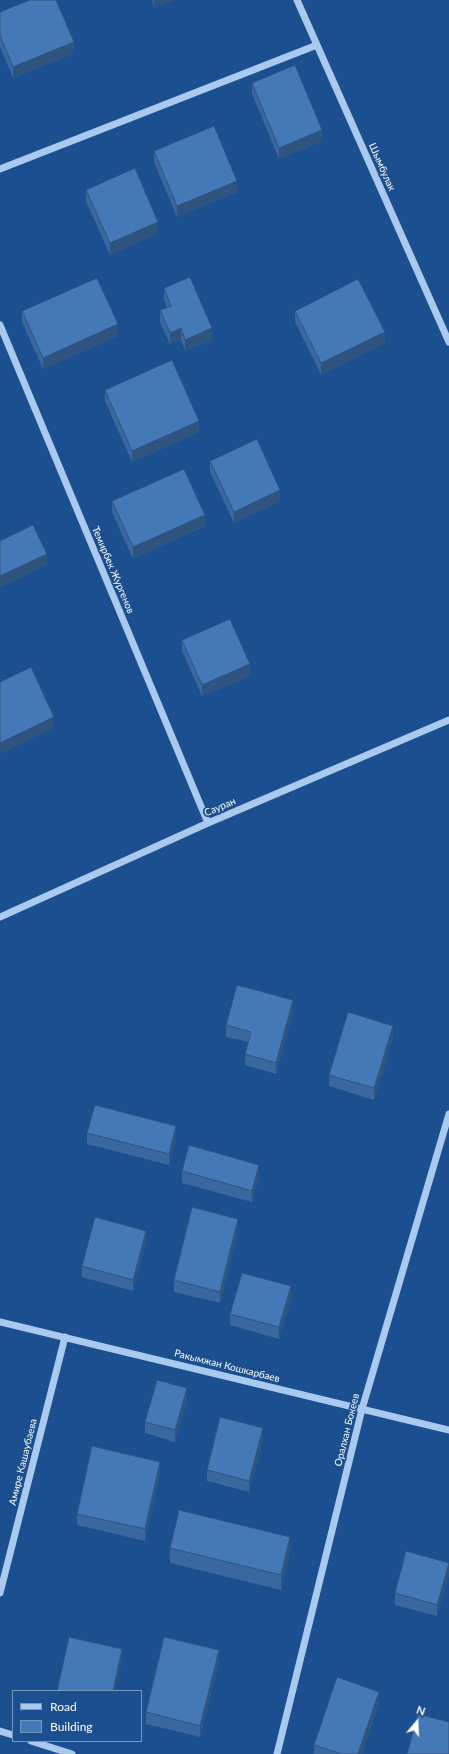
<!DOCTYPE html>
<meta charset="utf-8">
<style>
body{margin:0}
#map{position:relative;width:449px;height:1754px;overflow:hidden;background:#1b4f8f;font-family:Lato,sans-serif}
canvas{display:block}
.legend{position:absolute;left:12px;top:1690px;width:130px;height:52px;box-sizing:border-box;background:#1b4f8f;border:1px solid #7695bc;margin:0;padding:5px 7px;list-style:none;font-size:12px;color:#fff}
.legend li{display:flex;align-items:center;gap:8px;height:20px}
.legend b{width:20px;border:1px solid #7695bc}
.north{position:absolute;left:397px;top:1702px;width:40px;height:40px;-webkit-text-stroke:3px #1b4f8f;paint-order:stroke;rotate:19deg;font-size:11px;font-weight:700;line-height:16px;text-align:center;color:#fff}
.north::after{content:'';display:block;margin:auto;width:14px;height:18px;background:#fff;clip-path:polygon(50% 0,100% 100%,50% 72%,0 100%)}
</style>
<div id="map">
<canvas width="449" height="1754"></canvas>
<ul class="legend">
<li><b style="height:5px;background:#a9c9ee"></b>Road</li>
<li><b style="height:11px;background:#4478b7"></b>Building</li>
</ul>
<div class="north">N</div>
</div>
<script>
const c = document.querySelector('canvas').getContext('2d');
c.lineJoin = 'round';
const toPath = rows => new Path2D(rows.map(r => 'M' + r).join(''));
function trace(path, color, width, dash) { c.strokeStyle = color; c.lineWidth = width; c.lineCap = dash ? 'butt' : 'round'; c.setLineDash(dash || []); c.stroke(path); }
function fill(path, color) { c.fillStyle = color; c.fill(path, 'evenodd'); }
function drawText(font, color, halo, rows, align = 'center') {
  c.font = font + ' Lato,sans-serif'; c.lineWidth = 3.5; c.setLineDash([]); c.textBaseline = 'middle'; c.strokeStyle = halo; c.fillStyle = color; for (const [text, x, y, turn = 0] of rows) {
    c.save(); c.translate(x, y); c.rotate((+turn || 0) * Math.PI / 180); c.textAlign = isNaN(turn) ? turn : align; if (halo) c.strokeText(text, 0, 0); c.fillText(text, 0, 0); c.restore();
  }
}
trace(toPath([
 [297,0,449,342],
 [0,169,317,45],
 [0,325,208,823],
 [0,917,208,823,449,720],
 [0,1322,449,1430],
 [0,1593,65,1337],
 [0,1731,13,1735],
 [31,1741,72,1754],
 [277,1754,362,1409,449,1114]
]), '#a9c9ee', 7);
fill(toPath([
 [152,0,176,0,154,8],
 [0,12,74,53,13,78,0,47],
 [252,83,322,141,279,159,252,94],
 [154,151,237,192,177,217,154,162],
 [86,190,158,233,110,255,86,201],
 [164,288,212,340,185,351,181,340,170,344,160,322,160,310,167,308,164,300],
 [22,311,118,336,43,369,22,322],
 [295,311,385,343,321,375,295,322],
 [105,390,199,432,132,462,105,401],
 [210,461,280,501,234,523,210,472],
 [112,501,205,526,133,559,112,512],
 [182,640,250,676,202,696,182,651],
 [293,1012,276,1074,245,1065,245,1054,249,1042,226,1037,226,1025],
 [393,1037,374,1100,329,1086,329,1075],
 [87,1133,176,1138,169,1165,87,1144],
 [182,1171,259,1176,252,1202,182,1183],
 [238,1230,220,1303,174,1292,174,1280],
 [146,1242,133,1291,82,1277,82,1266],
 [291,1298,279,1339,230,1325,230,1314],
 [187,1400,175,1442,145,1433,145,1422],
 [263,1440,249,1492,207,1481,207,1470],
 [160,1473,145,1541,77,1525,77,1514],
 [170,1548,290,1552,281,1590,170,1563],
 [449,1574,437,1616,395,1605,395,1593],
 [219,1661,200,1737,146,1724,146,1712],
 [379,1703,362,1754,314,1754,314,1745]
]), '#3a679d');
fill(toPath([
 [154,0,176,0,154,8],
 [74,42,74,53,13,78,13,67],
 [322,130,322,141,279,159,279,148],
 [237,181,237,192,177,217,177,206],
 [158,222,158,233,110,255,110,243],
 [118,324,118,336,43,369,43,358],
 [181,328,181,340,170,344,170,333],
 [212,328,212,340,185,351,185,340],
 [385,332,385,343,321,375,321,363],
 [199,421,199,432,132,462,132,451],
 [280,490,280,501,234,523,234,512],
 [205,515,205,526,133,559,133,547],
 [47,554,47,565,0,588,0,576],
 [250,664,250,676,202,696,202,685],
 [54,717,54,728,0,754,0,743],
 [293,1000,293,1012,276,1074,276,1063],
 [393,1026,393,1037,374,1100,374,1088],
 [176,1126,176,1138,169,1165,169,1154],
 [259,1165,259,1176,252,1202,252,1191],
 [238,1219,238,1230,220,1303,220,1292],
 [146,1231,146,1242,133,1291,133,1280],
 [291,1286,291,1298,279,1339,279,1327],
 [187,1388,187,1400,175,1442,175,1430],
 [263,1428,263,1440,249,1492,249,1481],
 [160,1462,160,1473,145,1541,145,1529],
 [290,1537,290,1552,281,1590,281,1575],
 [449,1563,449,1574,437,1616,437,1605],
 [122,1649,122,1660,115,1691,113,1691],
 [219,1650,219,1661,200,1737,200,1726],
 [379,1692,379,1703,362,1754,358,1754]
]), '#305480');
const building = toPath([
 [30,0,56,0,74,42,13,67,0,35,0,12,30,0],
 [295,65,322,130,279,148,252,83,295,65],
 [214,126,237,181,177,206,154,151,214,126],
 [135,168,158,222,110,243,86,190,135,168],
 [190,277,212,328,185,340,181,328,170,333,160,310,171,306,164,288,190,277],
 [97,278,118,324,43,358,22,311,97,278],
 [358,279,385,332,321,363,295,311,358,279],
 [172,360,199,421,132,451,105,390,172,360],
 [257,439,280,490,234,512,210,461,257,439],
 [184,469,205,515,133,547,112,501,184,469],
 [33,525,47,554,0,576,0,541,33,525],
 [230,619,250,664,202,685,182,640,230,619],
 [31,667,54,717,0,743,0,682,31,667],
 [237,985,293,1000,276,1063,245,1054,251,1032,226,1025,237,985],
 [348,1012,393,1026,374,1088,329,1075,348,1012],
 [95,1105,176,1126,169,1154,87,1133,95,1105],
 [189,1145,259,1165,252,1191,182,1171,189,1145],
 [192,1207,238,1219,220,1292,174,1280,192,1207],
 [95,1217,146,1231,133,1280,82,1266,95,1217],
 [242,1273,291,1286,279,1327,230,1314,242,1273],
 [157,1380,187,1388,175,1430,145,1422,157,1380],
 [220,1417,263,1428,249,1481,207,1470,220,1417],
 [92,1446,160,1462,145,1529,77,1514,92,1446],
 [179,1510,290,1537,281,1575,170,1548,179,1510],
 [406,1551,449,1563,437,1605,395,1593,406,1551],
 [69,1637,122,1649,113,1691,57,1691,69,1637],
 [164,1637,219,1650,200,1726,146,1712,164,1637],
 [337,1677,379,1692,358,1754,342,1754,314,1745,337,1677],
 [418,1714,449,1722,449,1754,407,1754,418,1714]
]);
fill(building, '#4478b7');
trace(building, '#305480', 1);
drawText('10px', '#fff', '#1b4f8f', [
 ["Шымбулак",382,167,66],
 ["Темирбек Жургенов",113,570,67],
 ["Сауран",220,807,-23],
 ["Ракымжан Кошкарбаев",227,1366,14],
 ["Оралхан Бокеев",347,1430,-76],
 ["Амире Кашаубаева",23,1462,-76]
]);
</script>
